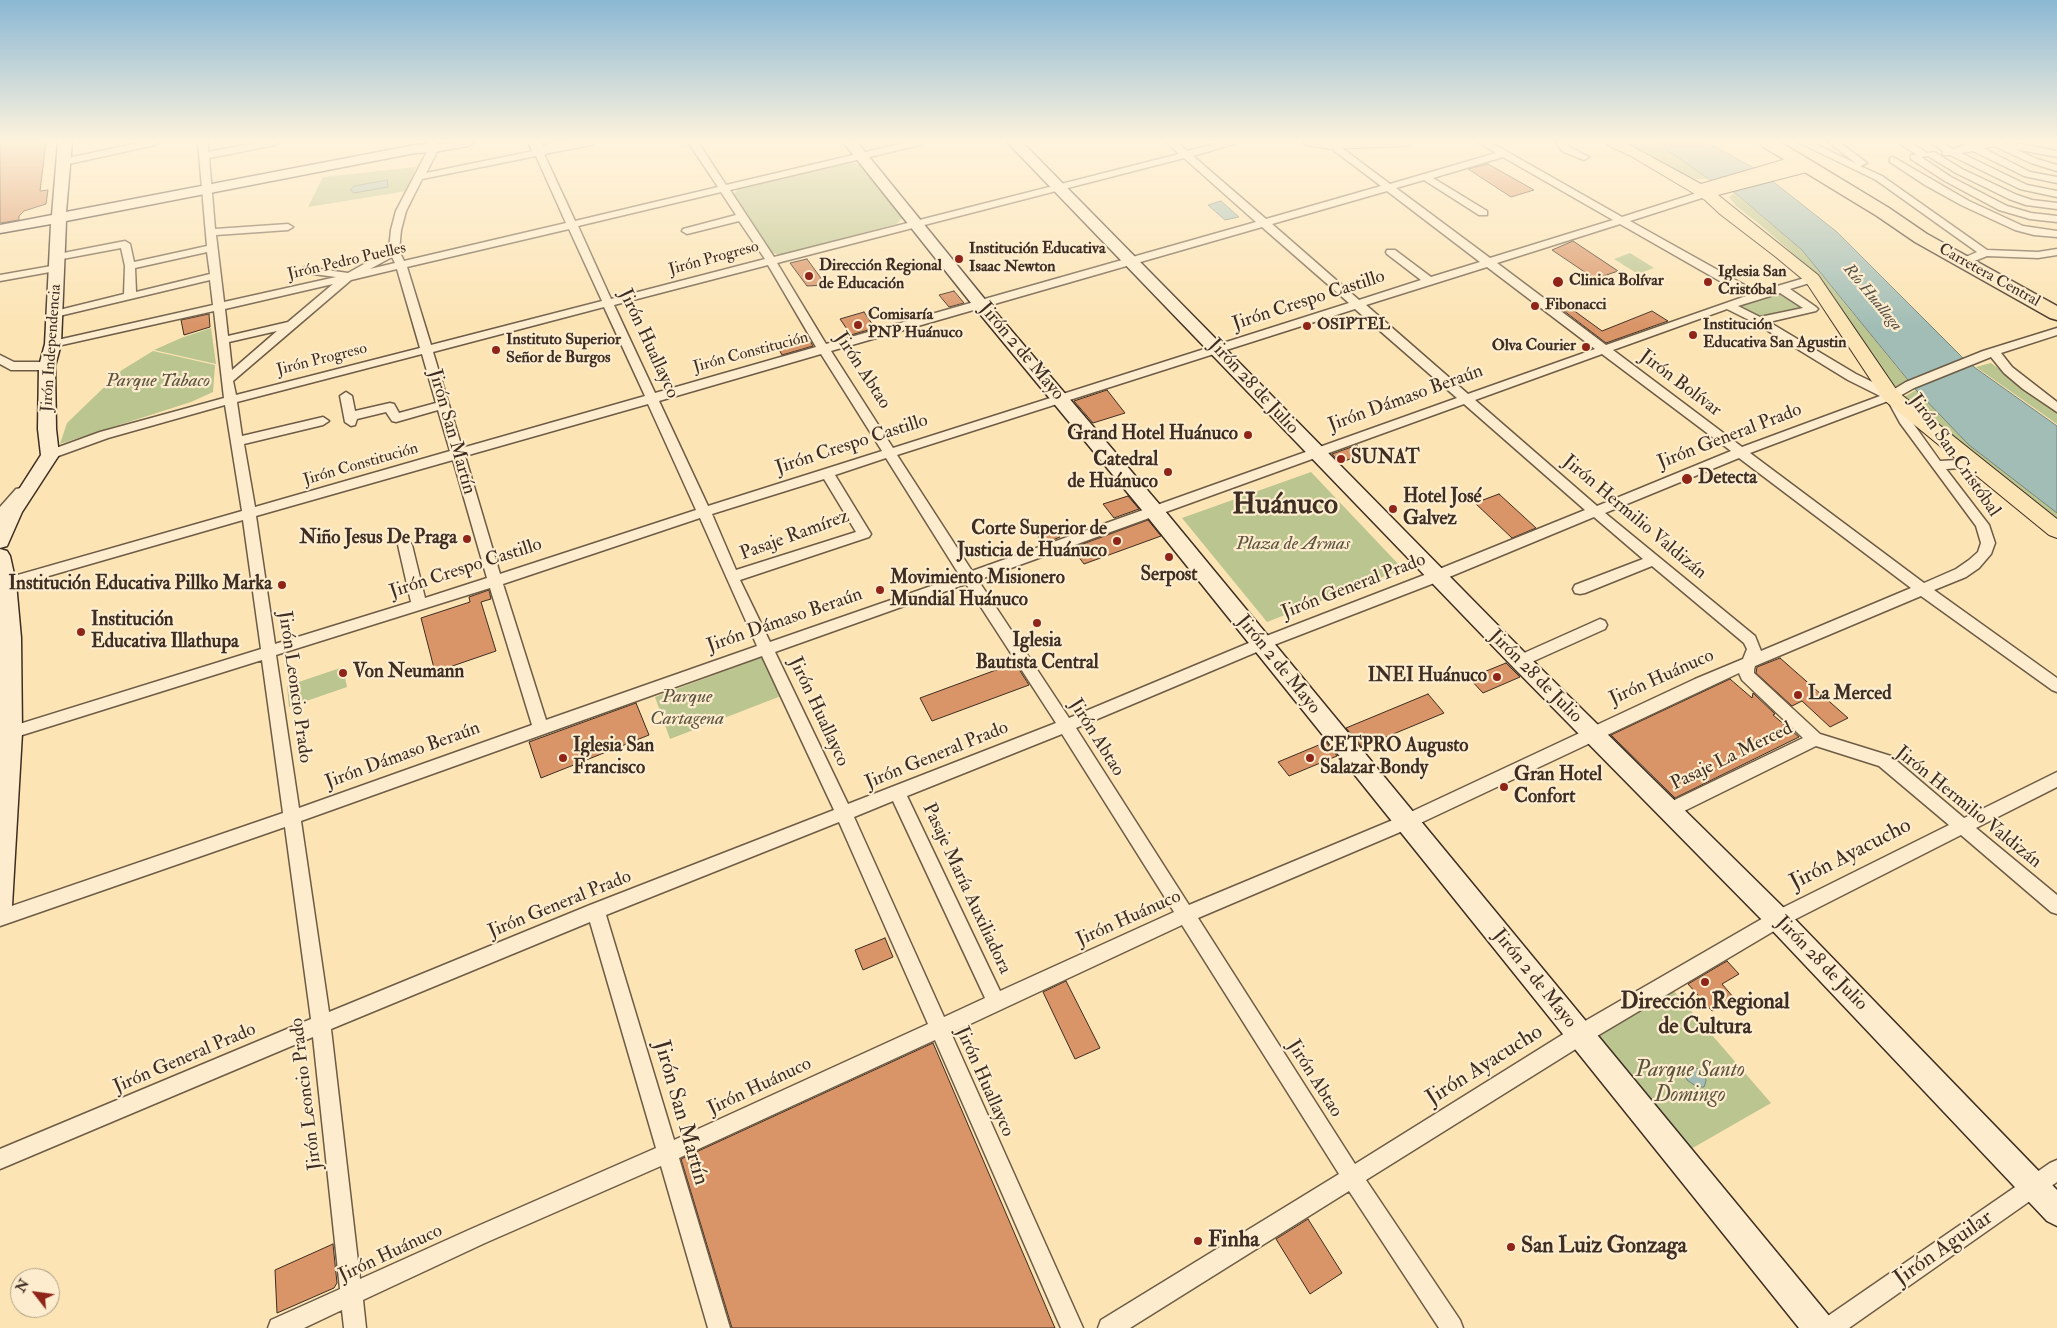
<!DOCTYPE html>
<meta charset="utf-8">
<style>
body{margin:0}
#map{position:relative;width:2057px;height:1328px;overflow:hidden;background:#fce4b4;font-family:"IM FELL Double Pica",serif}
canvas{display:block}
.north{position:absolute;left:10px;top:1268px;width:50px;height:50px;box-sizing:border-box;background:#fdedce;border:1px solid #b0a089;border-radius:50%;rotate:300deg;font-size:14px;font-weight:700;line-height:20px;text-align:center;color:#3d2d22}
.north::after{content:'';display:block;margin:auto;width:18px;height:22px;background:#8f2418;clip-path:polygon(50% 0,100% 100%,50% 72%,0 100%)}
</style>
<div id="map">
<canvas width="2057" height="1328"></canvas>
<div class="north">N</div>
</div>
<script>
const c = document.querySelector('canvas').getContext('2d');
c.lineJoin = 'round';
function fill(path, color) { c.fillStyle = color; c.fill(path, 'evenodd'); }
const toPath = rows => new Path2D(rows.map(r => 'M' + r).join(''));
function trace(path, color, width, dash) { c.strokeStyle = color; c.lineWidth = width; c.lineCap = dash ? 'butt' : 'round'; c.setLineDash(dash || []); c.stroke(path); }
function drawText(font, color, halo, rows, align = 'center') {
  c.font = font + ' "IM FELL Double Pica",serif'; c.lineWidth = 4.5; c.setLineDash([]); c.textBaseline = 'middle'; c.strokeStyle = halo; c.fillStyle = color; for (const [text, x, y, turn = 0] of rows) {
    c.save(); c.translate(x, y); c.rotate((+turn || 0) * Math.PI / 180); c.textAlign = isNaN(turn) ? turn : align; if (halo) c.strokeText(text, 0, 0); c.fillText(text, 0, 0); c.restore();
  }
}
fill(toPath([
 [1625,142,1656,142,1709,179,1694,179,1683,175],
 [851,163,860,164,903,218,896,224,781,255,772,253,734,194,738,189],
 [416,167,407,191,308,207,323,177],
 [1734,193,1802,250,1908,381,1896,386,1890,384,1818,275,1758,223,1736,206,1729,197],
 [1630,253,1654,268,1638,274,1614,259],
 [1777,292,1782,293,1800,305,1801,308,1757,318,1737,306],
 [211,328,216,364,154,350,181,338],
 [153,351,215,365,213,392,191,402,60,444,67,423,122,370],
 [1991,363,2057,411,2057,424,1976,367],
 [1916,390,1969,445,2057,513,2057,526,1904,397],
 [1311,472,1403,569,1267,622,1182,518],
 [762,657,781,696,670,739,655,697],
 [343,667,347,687,289,707,287,686],
 [1672,989,1771,1103,1684,1153,1589,1038]
]), '#bbc590');
const water = toPath([
 [1655,142,1707,142,1761,172,1837,232,1967,362,2057,426,2057,513,1969,445,1916,390,1802,250,1728,187,1709,179,1655,142],
 [387,180,388,187,354,193,350,190,354,186,387,180],
 [1221,201,1239,217,1225,220,1208,205,1221,201],
 [1689,1067,1699,1069,1705,1074,1706,1081,1704,1087,1697,1087,1687,1080,1685,1073,1689,1067]
]);
fill(water, '#a1bdb5');
trace(water, '#79837a', 1);
const building = toPath([
 [0,142,46,142,40,191,48,190,46,204,24,211,19,216,19,220,0,223,0,142],
 [1488,164,1534,190,1511,197,1468,169,1488,164],
 [1573,241,1618,271,1595,279,1552,250,1573,241],
 [807,259,826,285,807,286,790,263,807,259],
 [954,291,964,303,949,307,939,295,954,291],
 [1558,299,1602,331,1652,311,1668,321,1606,343,1551,301,1558,299],
 [864,312,875,328,851,335,840,319,864,312],
 [209,314,210,327,184,335,181,320,209,314],
 [808,337,813,346,782,355,777,346,808,337],
 [1107,390,1125,413,1093,423,1074,401,1107,390],
 [1357,445,1365,453,1340,463,1332,454,1357,445],
 [1499,494,1536,528,1512,538,1475,503,1499,494],
 [1128,496,1139,509,1114,518,1103,504,1128,496],
 [1148,520,1161,536,1084,564,1072,548,1148,520],
 [1055,530,1060,537,1043,544,1038,537,1055,530],
 [489,590,491,599,481,602,496,651,435,672,421,618,470,602,469,597,489,590],
 [1780,658,1848,718,1830,727,1802,701,1792,706,1756,673,1757,667,1780,658],
 [1015,663,1029,685,932,721,920,698,1015,663],
 [1506,663,1520,677,1483,693,1469,678,1506,663],
 [1730,679,1752,698,1753,693,1775,714,1773,715,1799,737,1675,798,1611,735,1730,679],
 [1428,694,1444,713,1362,747,1346,728,1428,694],
 [636,703,649,735,541,778,529,742,636,703],
 [1326,742,1337,756,1289,776,1278,762,1326,742],
 [885,938,893,957,863,970,855,950,885,938],
 [1727,961,1739,974,1722,984,1734,998,1712,1011,1688,984,1727,961],
 [1066,981,1100,1048,1075,1059,1043,992,1066,981],
 [933,1043,1055,1328,732,1328,681,1159,933,1043],
 [1308,1219,1342,1273,1310,1294,1276,1239,1308,1219],
 [333,1244,337,1283,334,1288,277,1313,275,1270,333,1244]
]);
fill(building, '#d99467');
trace(building, '#3d2d22', 1);
const street = toPath([
 [142,142,160,142,155,145,64,165,59,162,64,159,142,142],
 [198,142,208,142,208,152,260,142,280,142,275,145,209,158,215,229,288,224,293,227,288,230,216,235,224,302,336,277,305,273,300,270,305,267,348,273,389,250,391,230,396,211,429,148,426,142,436,142,439,148,426,173,577,142,596,142,591,145,544,154,575,221,718,187,688,142,698,142,726,185,908,142,925,142,920,145,730,190,774,257,1179,154,1166,142,1177,142,1187,151,1223,142,1240,142,1193,156,1266,219,1381,186,1328,146,1328,142,1334,142,1390,184,1496,153,1478,142,1490,142,1622,217,1700,192,1708,192,1708,196,1630,221,1757,292,1808,277,1816,277,1817,279,1816,281,1790,289,1816,307,1818,309,1816,311,1769,322,1856,374,1891,391,1906,382,1983,351,2057,328,2057,335,2001,353,2012,367,2057,402,2057,412,2023,389,2004,373,1991,357,1914,388,1898,397,1910,419,1940,461,1975,459,1981,463,1975,467,1946,469,1989,525,1995,543,1991,554,1979,568,1966,577,1934,590,2057,678,2057,692,2052,690,1921,596,1755,666,1754,670,1754,673,1820,734,1891,756,1964,818,2057,772,2057,787,1976,828,2057,895,2057,914,2051,912,1961,835,1784,925,1587,1042,1366,1180,1460,1320,1463,1328,1439,1328,1349,1191,1130,1328,1098,1328,1101,1320,1339,1174,1182,925,951,1033,1083,1328,1061,1328,935,1040,679,1158,730,1328,708,1328,661,1166,485,1243,363,1300,366,1328,344,1328,342,1310,304,1328,268,1328,271,1320,340,1289,313,1037,0,1169,0,1149,311,1019,285,827,0,926,0,910,283,813,262,660,0,742,0,730,261,649,243,520,0,590,0,580,242,511,225,405,108,438,50,459,44,455,45,452,100,432,224,398,214,311,53,347,47,344,53,341,213,305,210,280,55,317,49,314,51,312,124,294,125,266,121,248,57,260,52,257,53,255,125,241,130,244,134,262,207,246,198,142],
 [536,156,566,223,404,261,399,251,401,230,406,211,422,179,536,156],
 [1503,157,1613,220,1490,258,1396,188,1424,180,1479,215,1487,215,1487,211,1433,178,1503,157],
 [1184,158,1256,222,826,344,777,263,1184,158],
 [1387,191,1480,262,1431,277,1395,250,1387,250,1386,252,1387,254,1421,280,1359,300,1272,224,1387,191],
 [721,192,736,215,683,229,682,231,687,234,739,221,765,259,611,299,578,226,721,192],
 [1620,224,1746,296,1606,345,1497,263,1620,224],
 [1262,227,1349,303,893,448,831,351,1262,227],
 [569,229,602,301,431,345,407,267,569,229],
 [207,252,210,274,136,292,135,268,207,252],
 [392,257,395,263,370,269,392,257],
 [768,265,816,347,655,393,614,305,768,265],
 [1487,267,1595,349,1468,394,1366,305,1487,267],
 [397,269,420,348,236,395,233,381,351,280,397,269],
 [333,284,288,322,228,336,225,309,333,284],
 [1780,293,1803,308,1760,317,1738,306,1780,293],
 [604,307,645,396,462,448,433,352,604,307],
 [1355,309,1457,398,972,571,897,455,1355,309],
 [1727,309,1755,323,1848,380,1880,396,1742,447,1613,350,1727,309],
 [277,331,232,370,229,342,277,331],
 [422,354,436,403,399,413,394,404,390,403,355,411,352,396,346,392,340,396,345,422,351,426,355,425,357,419,386,412,392,421,396,422,438,410,450,451,255,507,244,444,323,425,329,421,323,417,242,436,237,402,422,354],
 [821,354,882,451,708,506,659,401,821,354],
 [1602,354,1731,451,1597,506,1475,400,1602,354],
 [1888,401,1900,423,1976,526,1981,543,1978,552,1969,560,1956,569,1924,583,1750,453,1888,401],
 [648,404,696,510,500,574,465,456,648,404],
 [1464,404,1585,510,1432,572,1256,640,1069,718,978,580,1464,404],
 [886,458,960,576,770,642,740,580,869,537,871,534,835,475,886,458],
 [1739,458,1911,588,1761,651,1755,636,1605,513,1739,458],
 [453,460,487,578,425,598,412,545,410,542,400,542,398,545,411,602,275,644,256,516,453,460],
 [824,479,856,532,736,570,712,514,824,479],
 [1594,517,1643,559,1575,585,1573,589,1575,593,1580,594,1585,593,1652,566,1744,643,1747,649,1743,659,1695,679,1400,817,1189,905,1076,728,1266,648,1442,580,1594,517],
 [700,518,757,646,546,720,503,584,700,518],
 [966,584,1056,723,848,804,775,652,966,584],
 [490,588,532,725,299,808,276,655,490,588],
 [762,656,834,810,590,905,329,1012,301,821,762,656],
 [1739,673,1742,680,1803,738,1662,806,1660,811,1662,816,1668,818,1674,816,1816,746,1879,766,1949,825,1772,913,1573,1028,1355,1164,1198,918,1412,827,1739,673],
 [1062,734,1174,912,1000,991,907,796,1062,734],
 [893,801,985,998,944,1017,854,817,893,801],
 [839,822,928,1024,674,1140,606,915,839,822],
 [590,922,656,1148,471,1229,360,1279,331,1029,590,922],
 [1556,142,1566,142,1569,147,1589,157,1584,160,1562,151,1556,142],
 [1798,142,1811,142,1857,164,1828,142,1839,142,1867,163,1860,166,1882,176,1987,250,2038,252,2057,249,2057,255,2038,258,1987,256,1967,264,1959,264,1958,262,1959,260,1977,252,1876,180,1798,142],
 [1898,142,1910,142,1927,153,1934,152,1962,169,2017,195,2032,200,2057,203,2057,209,2026,205,2009,199,1956,173,1928,156,1921,157,1951,177,2007,206,2031,213,2057,216,2057,222,2030,219,1999,210,1945,181,1911,159,1911,155,1917,155,1898,142],
 [1930,142,1942,142,1953,149,1971,143,2006,142,2004,144,2006,145,2011,142,2057,151,2057,157,2015,149,2037,159,2057,165,2057,171,2031,163,1994,146,1983,148,2030,172,2057,177,2057,183,2024,176,1973,151,1961,153,2027,185,2057,191,2057,197,2020,189,1950,155,1943,155,1943,151,1930,142],
 [1893,157,1969,201,2023,226,2057,231,2057,237,2034,235,2015,230,1961,205,1925,185,1890,162,1890,158,1893,157],
 [57,265,62,268,61,270,0,281,0,275,57,265],
 [0,355,14,362,47,362,53,366,47,370,11,370,0,364,0,355],
 [21,488,26,489,28,492,26,495,5,518,0,520,0,507,16,489,21,488],
 [1600,619,1605,621,1607,625,1605,629,1525,665,1520,667,1515,665,1513,661,1515,657,1600,619],
 [2057,1160,2057,1182,1849,1328,1819,1328,1822,1320,2050,1163,2057,1160]
]);
const secondary = toPath([
 [58,142,72,142,66,212,415,145,475,142,468,146,434,152,415,153,66,221,61,344,55,366,56,429,59,455,22,512,7,546,0,548,0,519,41,455,38,429,39,366,45,344,51,224,0,233,0,225,52,215,58,142],
 [528,142,542,142,543,146,551,142,569,142,567,145,539,157,534,156,528,142],
 [843,142,857,142,987,302,1160,505,1830,1317,1835,1328,1799,1328,1146,515,975,308,843,142],
 [1007,142,1022,142,1527,655,1787,911,2057,1190,2057,1226,2047,1221,1769,927,1513,667,1007,142],
 [0,549,7,551,10,556,16,583,21,638,22,733,12,906,9,914,0,917,0,549]
]);
const primary = toPath([
 [1303,142,1412,142,1410,145,1405,146,1331,149,1310,146,1305,145,1303,142],
 [1605,142,1624,142,1701,184,1793,157,1810,161,1813,164,1807,172,1718,195,1818,275,1898,392,2057,519,2057,538,2049,535,1884,400,1806,282,1776,257,1720,214,1705,200,1631,156,1607,145,1605,142]
]);
const highway = toPath([
 [1760,142,1780,142,1889,208,1927,234,2057,306,2057,320,2050,318,1915,242,1877,216,1762,146,1760,142]
]);
trace(street, '#6d5b46', 3);
trace(secondary, '#3d2d22', 3);
trace(primary, '#3d2d22', 2);
trace(highway, '#3d2d22', 3);
fill(street, '#fdedce');
fill(secondary, '#fdedce');
fill(primary, '#fce4b4');
fill(highway, '#fce4b4');
const sky = c.createLinearGradient(0, 0, 0, 328);
sky.addColorStop(0, '#8bb8d4');
sky.addColorStop(0.43, '#fef3dd');
sky.addColorStop(1, '#fef3dd00');
c.fillStyle = sky;
c.fillRect(0, 0, 2057, 328);
for (const [x, y, r, color] of [
 [959,259,5,"#8f2418"],
 [809,276,5,"#8f2418"],
 [1558,282,6,"#8f2418"],
 [1708,282,5,"#8f2418"],
 [1535,306,5,"#8f2418"],
 [858,325,5,"#8f2418"],
 [1307,326,5,"#8f2418"],
 [1693,335,5,"#8f2418"],
 [1586,347,5,"#8f2418"],
 [496,350,5,"#8f2418"],
 [1248,435,5,"#8f2418"],
 [1341,459,5,"#8f2418"],
 [1168,472,5,"#8f2418"],
 [1687,479,6,"#8f2418"],
 [1393,509,5,"#8f2418"],
 [467,539,5,"#8f2418"],
 [1117,541,5,"#8f2418"],
 [1169,557,5,"#8f2418"],
 [282,585,5,"#8f2418"],
 [880,590,5,"#8f2418"],
 [1037,623,5,"#8f2418"],
 [81,632,5,"#8f2418"],
 [343,673,5,"#8f2418"],
 [1497,677,5,"#8f2418"],
 [1798,695,5,"#8f2418"],
 [563,758,5,"#8f2418"],
 [1310,758,5,"#8f2418"],
 [1504,787,5,"#8f2418"],
 [1705,982,5,"#8f2418"],
 [1198,1241,5,"#8f2418"],
 [1511,1247,5,"#8f2418"]
]) { const dot = new Path2D(); dot.arc(x, y, r, 0, 2 * Math.PI); c.fillStyle = color; c.fill(dot); trace(dot, '#fdedce', 2); }
drawText('bold 16px', '#3d2d22', '#fdedce', [
 ["Institución Educativa",969,250],
 ["Isaac Newton",969,268],
 ["Dirección Regional",819,267],
 ["de Educación",819,285],
 ["Iglesia San",1718,273],
 ["Cristóbal",1718,291],
 ["Clinica Bolívar",1569,282],
 ["Fibonacci",1545,306],
 ["Comisaría",868,316],
 ["PNP Huánuco",868,334],
 ["OSIPTEL",1317,326],
 ["Institución",1703,326],
 ["Educativa San Agustin",1703,344],
 ["Instituto Superior",506,341],
 ["Señor de Burgos",506,359],
 ["Olva Courier",1576,347,"right"]
], 'left');
drawText('16px', '#3d2d22', '#fdedce', [
 ["Jirón Progreso",714,259,-15],
 ["Jirón Pedro Puelles",347,262,-13],
 ["Carretera Central",1989,276,29],
 ["Jirón Independencia",52,348,-86],
 ["Jirón Constitución",751,353,-15],
 ["Jirón Progreso",322,360,-14],
 ["Jirón Constitución",361,465,-16]
]);
drawText('italic 16px', '#565147', '#fdedce', [
 ["Río Huallaga",1872,298,50]
]);
drawText('19px', '#3d2d22', '#fdedce', [
 ["Jirón Crespo Castillo",1309,301,-18],
 ["Jirón Huallayco",648,344,65],
 ["Jirón 2 de Mayo",1021,352,50],
 ["Jirón Abtao",862,371,57],
 ["Jirón Bolívar",1680,384,37],
 ["Jirón 28 de Julio",1253,387,47],
 ["Jirón Dámaso Beraún",1406,399,-20],
 ["Jirón San Martín",451,432,74],
 ["Jirón General Prado",1730,437,-21],
 ["Jirón Crespo Castillo",852,445,-18],
 ["Jirón San Cristóbal",1954,456,55],
 ["Jirón Hermilio Valdizán",1634,518,40],
 ["Pasaje Ramírez",795,536,-20],
 ["Jirón Crespo Castillo",466,569,-18],
 ["Jirón General Prado",1354,587,-21],
 ["Jirón Dámaso Beraún",785,621,-19],
 ["Jirón 2 de Mayo",1278,665,51],
 ["Jirón 28 de Julio",1535,677,45],
 ["Jirón Huánuco",1662,678,-24],
 ["Jirón Leoncio Prado",294,687,82],
 ["Jirón Huallayco",818,712,65],
 ["Jirón Abtao",1096,738,58],
 ["Jirón Dámaso Beraún",403,756,-20],
 ["Jirón General Prado",937,756,-22],
 ["Pasaje La Merced",1732,757,-26],
 ["Jirón Hermilio Valdizán",1968,808,39],
 ["Pasaje María Auxiliadora",966,889,65],
 ["Jirón General Prado",560,905,-22],
 ["Jirón Huánuco",1129,919,-24],
 ["Jirón 28 de Julio",1821,964,46],
 ["Jirón 2 de Mayo",1534,979,51],
 ["Jirón General Prado",185,1059,-23],
 ["Jirón Abtao",1314,1079,58],
 ["Jirón Huallayco",984,1082,66],
 ["Jirón Huánuco",760,1087,-25],
 ["Jirón Leoncio Prado",307,1094,-97],
 ["Jirón Huánuco",391,1254,-25]
]);
drawText('italic 19px', '#5c533e', '#fdedce', [
 ["Parque Tabaco",158,382],
 ["Plaza de Armas",1293,545],
 ["Parque",687,698],
 ["Cartagena",687,720]
]);
drawText('bold 19px', '#3d2d22', '#fdedce', [
 ["Grand Hotel Huánuco",1238,435,"right"],
 ["SUNAT",1351,459],
 ["Catedral",1158,461,"right"],
 ["de Huánuco",1158,483,"right"],
 ["Detecta",1698,479],
 ["Hotel José",1403,498],
 ["Galvez",1403,520],
 ["Corte Superior de",1107,530,"right"],
 ["Justicia de Huánuco",1107,552,"right"],
 ["Niño Jesus De Praga",457,539,"right"],
 ["Serpost",1169,576,"center"],
 ["Movimiento Misionero",890,579],
 ["Mundial Huánuco",890,601],
 ["Institución Educativa Pillko Marka",272,585,"right"],
 ["Institución",91,621],
 ["Educativa Illathupa",91,643],
 ["Iglesia",1037,642,"center"],
 ["Bautista Central",1037,664,"center"],
 ["Von Neumann",353,673],
 ["INEI Huánuco",1487,677,"right"],
 ["La Merced",1808,695],
 ["Iglesia San",573,747],
 ["Francisco",573,769],
 ["CETPRO Augusto",1320,747],
 ["Salazar Bondy",1320,769],
 ["Gran Hotel",1514,776],
 ["Confort",1514,798]
], 'left');
drawText('22px', '#3d2d22', '#fdedce', [
 ["Jirón Ayacucho",1851,855,-27],
 ["Jirón Ayacucho",1485,1066,-32],
 ["Jirón San Martín",680,1113,74],
 ["Jirón Aguilar",1944,1249,-35]
]);
drawText('bold 22px', '#3d2d22', '#fdedce', [
 ["Dirección Regional",1705,1003,"center"],
 ["de Cultura",1705,1028,"center"],
 ["Finha",1208,1241],
 ["San Luiz Gonzaga",1521,1247]
], 'left');
drawText('italic 22px', '#5c533e', '#fdedce', [
 ["Parque Santo",1690,1071],
 ["Domingo",1690,1096]
]);
drawText('bold 29px', '#3d2d22', '#fdedce', [
 ["Huánuco",1285,507]
]);
</script>
